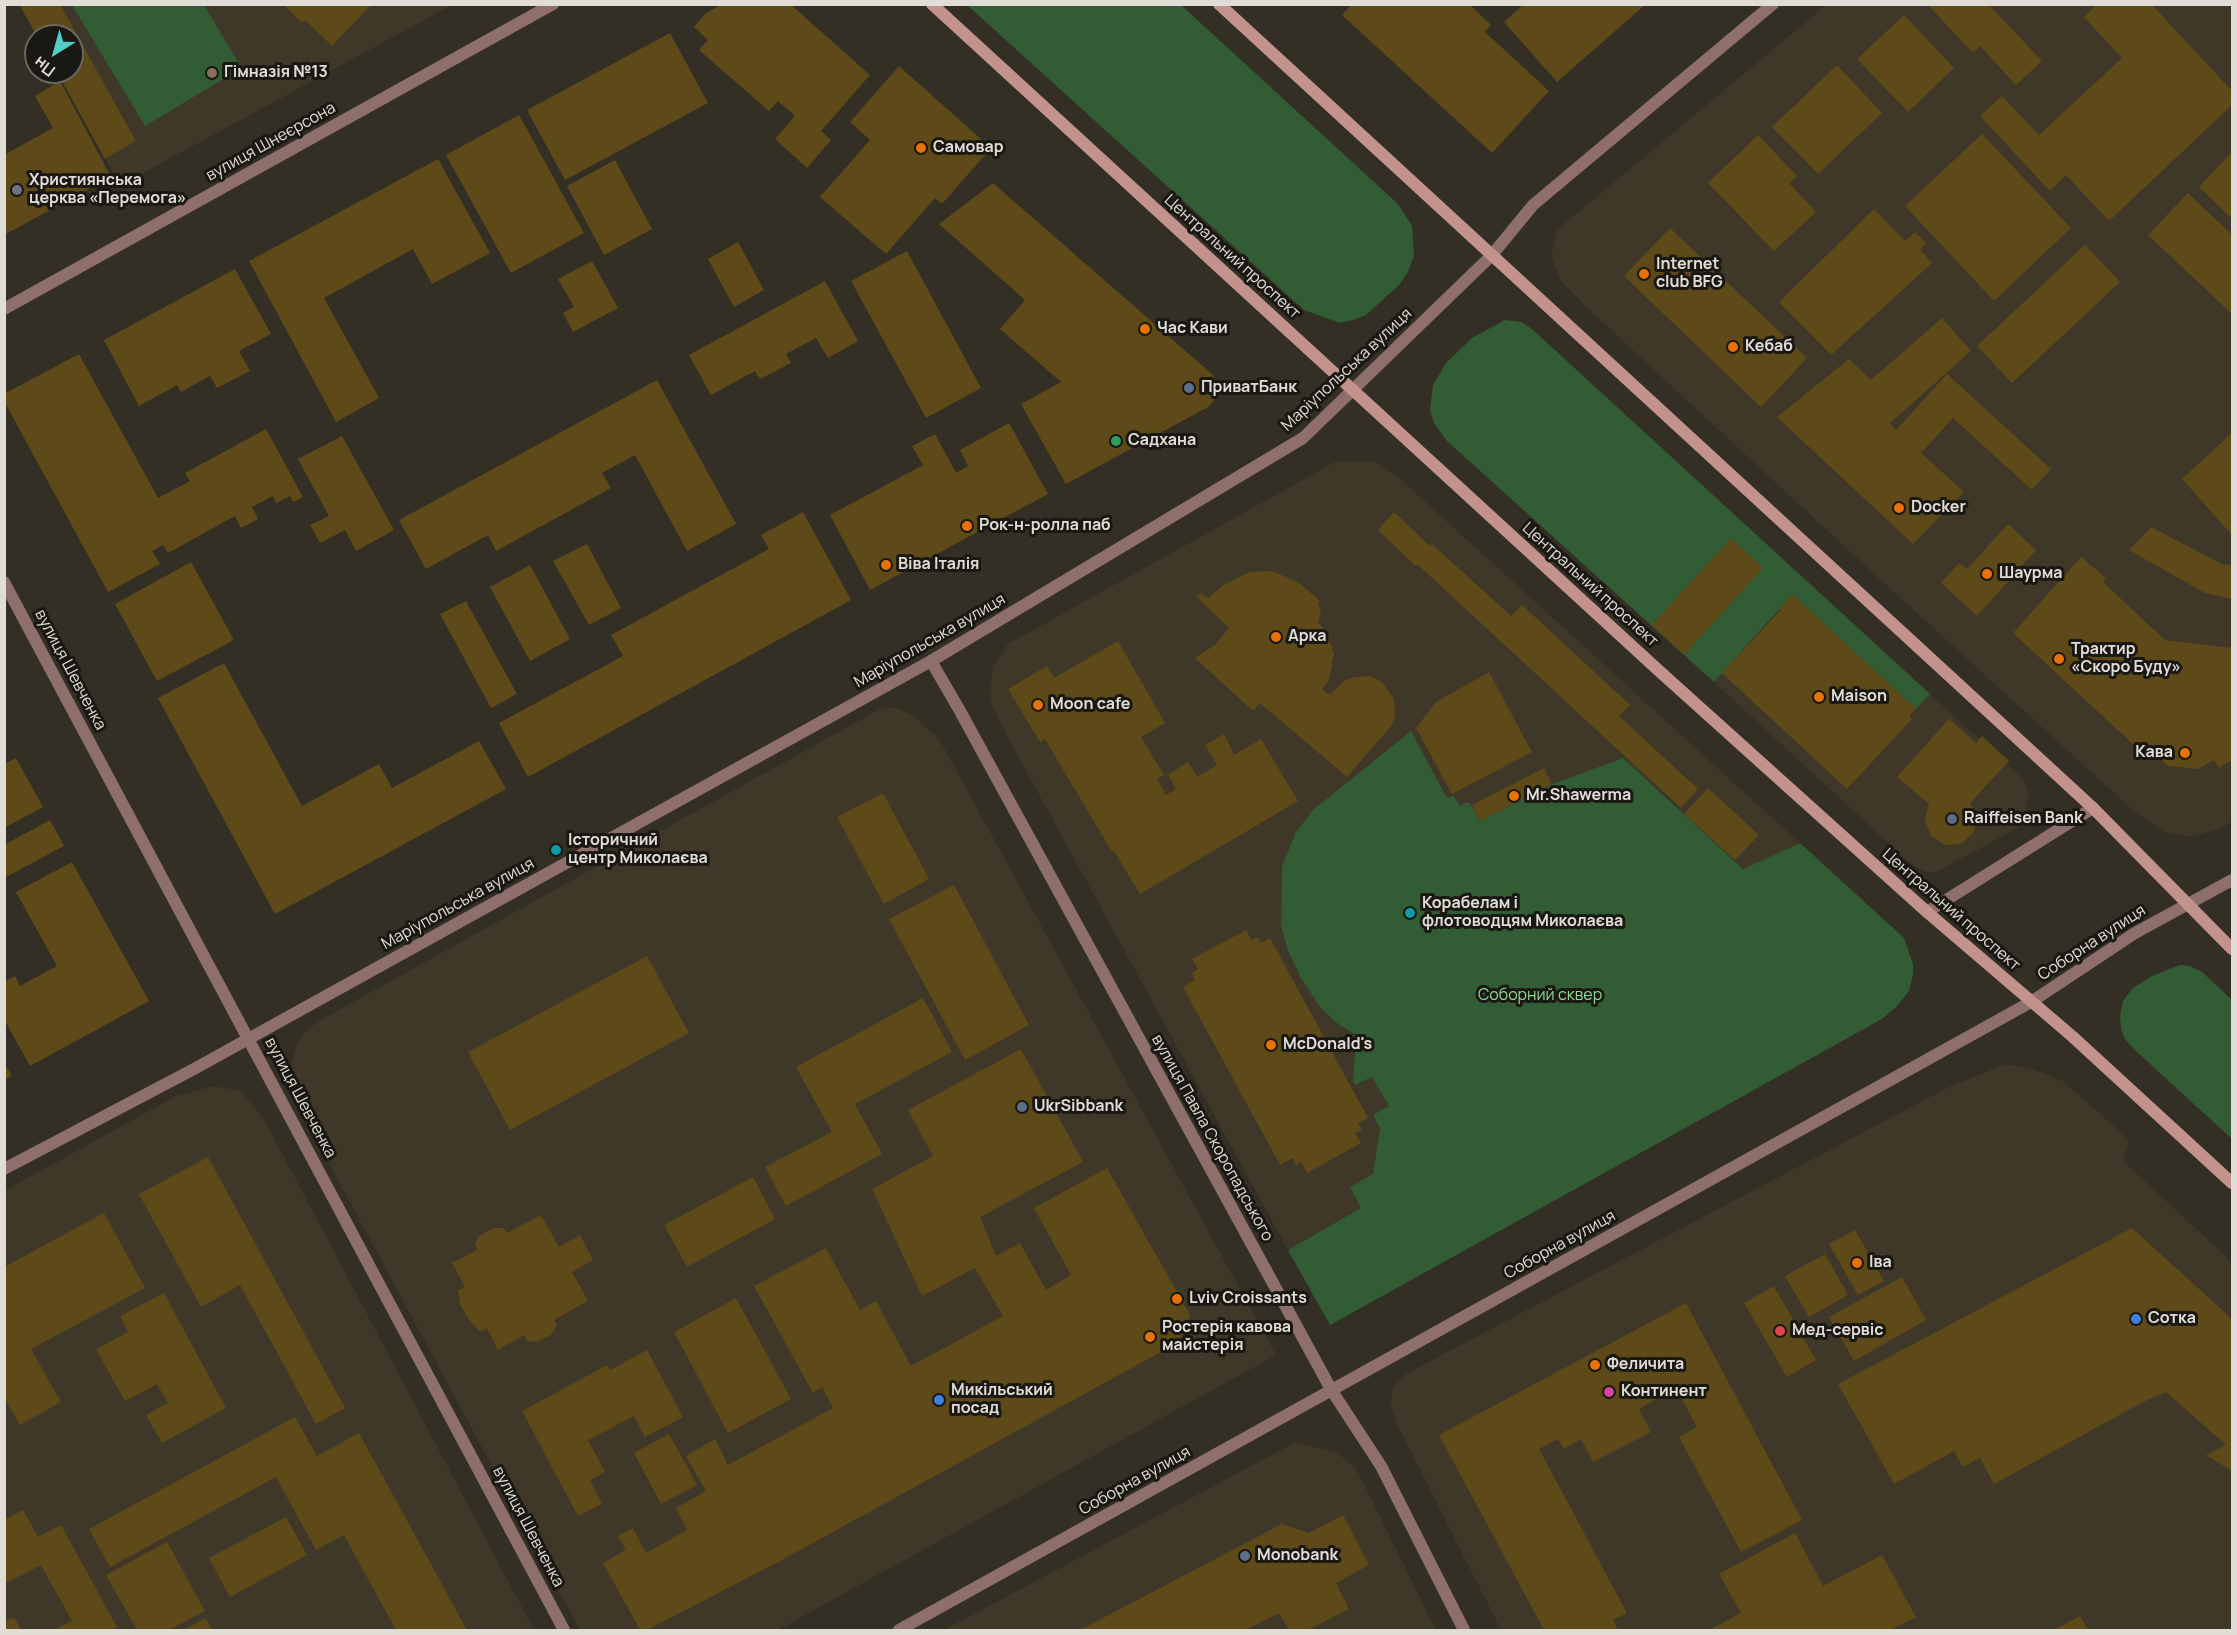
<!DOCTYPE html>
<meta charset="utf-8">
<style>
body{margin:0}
#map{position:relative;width:2237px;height:1635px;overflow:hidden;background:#342f25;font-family:Manrope,sans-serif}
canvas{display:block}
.frame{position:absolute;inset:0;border:6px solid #e0ddd6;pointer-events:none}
.north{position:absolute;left:24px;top:24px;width:60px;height:60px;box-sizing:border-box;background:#1a1813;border:2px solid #696761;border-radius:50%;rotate:217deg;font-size:16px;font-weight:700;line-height:24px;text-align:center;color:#e0ddd6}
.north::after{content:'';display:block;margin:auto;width:21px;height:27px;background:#54cdc6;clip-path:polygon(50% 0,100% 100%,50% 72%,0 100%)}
</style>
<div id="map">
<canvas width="2237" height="1635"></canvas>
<div class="frame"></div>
<div class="north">Пн</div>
</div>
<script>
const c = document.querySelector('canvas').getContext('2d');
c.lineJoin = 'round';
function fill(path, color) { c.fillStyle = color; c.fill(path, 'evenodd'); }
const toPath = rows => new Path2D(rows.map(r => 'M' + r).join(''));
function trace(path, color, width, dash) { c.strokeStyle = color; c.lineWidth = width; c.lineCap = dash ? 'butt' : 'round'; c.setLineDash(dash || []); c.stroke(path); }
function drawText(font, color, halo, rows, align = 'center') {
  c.font = font + ' Manrope,sans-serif'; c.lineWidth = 6; c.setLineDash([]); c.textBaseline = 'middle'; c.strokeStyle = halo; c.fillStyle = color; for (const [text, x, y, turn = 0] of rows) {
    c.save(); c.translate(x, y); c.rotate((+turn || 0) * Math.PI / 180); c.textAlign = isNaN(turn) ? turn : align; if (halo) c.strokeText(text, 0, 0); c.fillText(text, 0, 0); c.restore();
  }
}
fill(toPath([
 [60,5,452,5,121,185,105,159,136,141],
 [1826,5,2232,5,2232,822,2221,828,2191,837,2166,833,2135,812,1885,584,1583,304,1561,281,1551,257,1557,230],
 [1335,462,1374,462,1398,477,1800,843,1743,869,1623,758,1555,783,1480,821,1470,803,1459,806,1447,799,1411,731,1282,866,1281,925,1356,1035,1353,1081,1355,1085,1372,1077,1390,1106,1380,1128,1373,1174,1361,1208,1288,1250,1000,723,992,706,990,693,993,667,1008,644],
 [1792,594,1916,708,1930,694,1979,739,1982,736,2009,761,2007,764,2023,779,2028,790,2027,812,2023,822,2016,829,1938,871,1931,873,1921,869,1909,862,1714,682,1780,611,1779,609],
 [886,708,897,708,915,717,936,736,943,746,1276,1355,778,1630,580,1630,299,1107,291,1073,292,1060,297,1044,304,1033,319,1021,878,710],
 [2005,1064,2035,1070,2063,1081,2129,1140,2123,1161,2232,1262,2232,1630,1501,1630,1397,1424,1391,1406,1393,1388,1404,1375,1947,1088],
 [213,1086,241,1091,264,1119,534,1630,5,1630,4,1191,176,1096],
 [1294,1443,1336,1452,1356,1468,1436,1630,944,1630]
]), '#3f3728');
fill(toPath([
 [72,5,204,5,242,68,145,126],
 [967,5,1181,5,1398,204,1412,226,1414,256,1408,272,1399,285,1366,315,1356,319,1340,323,1304,310],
 [1505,320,1522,322,1532,329,1930,694,1916,709,1792,595,1714,682,1447,441,1434,423,1430,410,1433,385,1446,363,1472,338],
 [1411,731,1447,798,1454,796,1460,806,1465,803,1470,803,1480,821,1555,783,1623,758,1743,869,1800,843,1904,938,1913,964,1913,975,1909,991,1896,1007,1882,1019,1330,1325,1288,1250,1361,1208,1350,1187,1373,1174,1380,1128,1373,1115,1389,1106,1372,1077,1355,1085,1353,1081,1356,1035,1337,1023,1320,1007,1301,978,1288,951,1281,925,1282,866,1296,832,1313,810],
 [2180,965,2189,966,2201,971,2232,1000,2232,1139,2137,1052,2124,1038,2121,1028,2120,1016,2123,1001,2133,988,2152,976]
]), '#315c34');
fill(toPath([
 [19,4,60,4,136,141,105,159,57,72,72,72,72,36,37,36],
 [283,4,372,4,332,46,305,20,302,23],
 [722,4,790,4,870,75,821,131,831,140,807,168,775,139,795,116,778,101,769,111,699,50,708,40,694,27,705,14],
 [1352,4,1469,4,1491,25,1485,32,1549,91,1492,153,1342,15],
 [1524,4,1646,4,1557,82,1504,22],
 [1927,4,1988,4,2042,61,2016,85,1980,46,1973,53],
 [2097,4,2157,4,2154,7,2232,91,2232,105,2109,221,2066,175,2050,191,1980,116,2002,96,2039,135,2122,58,2084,17],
 [1904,15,1954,68,1908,112,1857,59],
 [670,33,708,103,565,180,527,110],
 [1837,65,1882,113,1818,174,1772,127],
 [899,66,991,148,942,204,935,198,886,254,820,197,870,140,850,122],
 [60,81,111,177,4,235,4,155,53,128,35,96],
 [519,115,584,233,511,273,446,155],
 [1982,134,2071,228,1994,301,1905,206],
 [1758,135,1797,176,1789,183,1816,212,1774,251,1708,183],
 [2232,152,2232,219,2199,187],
 [438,159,490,253,432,284,413,249,324,298,379,398,336,422,249,261],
 [615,160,652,229,604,255,567,186],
 [993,183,1213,375,1219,388,1216,398,1208,407,1066,484,1021,404,1061,382,1000,329,1025,300,939,224],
 [2188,193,2232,235,2232,314,2148,235],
 [1874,209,1905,241,1915,232,1926,243,1920,250,1932,263,1831,355,1779,302],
 [1670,228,1807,358,1761,407,1624,276],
 [738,242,764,290,734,307,708,259],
 [2085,245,2120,282,2012,383,1977,346],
 [907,251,981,388,926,418,851,281],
 [592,261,618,308,573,332,563,313,574,307,558,279],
 [235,269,271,334,239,351,250,371,217,388,210,376,181,392,177,385,139,406,104,340],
 [825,281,858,341,828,358,816,338,786,354,791,363,760,379,755,371,711,395,689,355],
 [1942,318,1971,351,1890,423,1896,430,1947,374,2051,469,2032,490,1953,418,1921,453,1964,492,1913,544,1777,417,1849,359,1871,380],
 [79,354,158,498,190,481,185,473,266,429,303,497,293,502,290,496,276,503,273,496,252,507,258,519,241,528,235,516,168,553,163,545,152,551,160,564,108,592,4,401,4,394],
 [657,380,736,524,687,551,635,455,602,473,611,488,496,551,488,535,426,569,399,520],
 [1009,423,1048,494,870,590,830,515,923,465,912,446,935,434,956,473,968,466,960,450],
 [2232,433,2232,535,2182,479],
 [342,436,394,530,356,551,345,530,320,543,310,525,329,516,298,459],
 [803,512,851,600,528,777,499,723,623,656,611,635,769,549,761,535],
 [1394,512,1430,546,1432,544,1511,616,1522,605,1630,705,1619,716,1698,789,1681,808,1417,564,1416,566,1378,530],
 [2008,524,2036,550,1977,616,1941,583,1959,563,1967,569],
 [2151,527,2224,565,2232,564,2232,599,2205,593,2129,550],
 [1731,538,1763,568,1684,655,1652,625],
 [587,544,621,608,589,625,553,561],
 [2081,557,2106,578,2103,582,2165,640,2232,648,2232,760,2219,768,2214,760,2198,769,2168,766,2155,753,2149,759,2013,633],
 [191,562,234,640,157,681,115,604],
 [530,565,570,639,530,661,490,587],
 [1272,571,1298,582,1320,601,1318,605,1321,610,1318,623,1326,631,1334,654,1329,680,1322,689,1330,695,1344,681,1354,677,1370,676,1382,682,1394,699,1395,718,1392,725,1347,777,1260,703,1253,711,1195,658,1215,645,1229,628,1196,596,1201,593,1208,598,1225,584,1250,572],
 [1792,594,1916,709,1909,716,1912,719,1847,789,1722,673,1780,610,1779,609],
 [466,601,517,694,491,708,440,614],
 [1118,641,1165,723,1141,737,1164,775,1157,779,1166,795,1176,789,1168,775,1188,762,1197,777,1217,765,1205,745,1224,734,1234,755,1261,739,1298,801,1140,894,1114,851,1112,852,1045,739,1040,742,1008,689,1047,666,1054,678],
 [224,663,302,806,379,764,392,788,479,741,506,789,275,914,158,698],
 [1489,672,1532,752,1452,794,1416,728,1436,702],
 [1949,719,1976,743,1982,736,2009,761,1970,803,1977,817,1974,832,1961,844,1945,845,1931,836,1925,820,1929,804,1897,777],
 [16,758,43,807,4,828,4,764],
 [1544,768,1552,784,1480,821,1472,805],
 [1708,788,1759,835,1735,860,1684,814],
 [883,793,929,879,884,904,837,817],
 [50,820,64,846,4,878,4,845],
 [72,862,149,1001,30,1066,4,1019,4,982,15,976,20,986,57,966,16,892],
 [954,885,1029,1025,965,1060,889,919],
 [1246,930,1251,940,1257,937,1261,943,1270,938,1368,1118,1358,1124,1362,1130,1355,1133,1361,1143,1307,1173,1301,1162,1296,1165,1292,1158,1280,1165,1183,987,1195,980,1192,973,1198,969,1192,959],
 [647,956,689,1033,510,1130,468,1052],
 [923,998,952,1052,855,1104,882,1154,786,1206,765,1167,832,1132,796,1067],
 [1021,1049,1083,1162,980,1217,996,1256,1020,1243,1046,1290,1071,1275,1034,1208,1107,1168,1190,1315,1179,1342,780,1561,647,1630,640,1630,603,1563,626,1550,618,1536,633,1528,646,1553,687,1530,676,1508,706,1491,686,1456,715,1439,728,1465,833,1408,822,1387,813,1393,754,1286,826,1248,860,1310,876,1301,911,1366,1003,1316,975,1268,922,1296,872,1189,933,1156,908,1110],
 [4,1063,12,1076,4,1080],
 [208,1157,345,1408,316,1424,240,1285,201,1307,139,1194],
 [753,1177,775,1219,687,1267,664,1225],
 [104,1213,145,1288,31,1349,61,1402,20,1425,4,1397,4,1267],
 [541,1215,559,1247,580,1235,593,1260,572,1272,588,1301,554,1320,557,1325,551,1335,537,1342,527,1341,524,1335,498,1350,487,1328,480,1332,469,1320,460,1304,458,1290,465,1287,452,1263,477,1250,475,1244,479,1236,494,1228,504,1228,507,1233],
 [2132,1228,2232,1319,2232,1471,2206,1455,2226,1445,2166,1392,2143,1402,1994,1484,1980,1458,1963,1467,1954,1451,1894,1484,1838,1384],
 [1855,1230,1884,1281,1858,1295,1829,1244],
 [1825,1254,1848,1295,1809,1317,1785,1276],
 [1902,1277,1926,1320,1854,1361,1829,1317],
 [1774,1286,1816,1360,1787,1377,1744,1303],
 [164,1293,226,1408,162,1443,146,1415,168,1403,157,1384,125,1401,96,1349,128,1332,120,1316],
 [736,1298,791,1399,728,1433,674,1332],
 [1686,1303,1802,1520,1741,1552,1679,1437,1697,1427,1676,1388,1639,1409,1651,1432,1593,1462,1581,1439,1564,1449,1558,1439,1539,1449,1627,1613,1613,1620,1618,1630,1544,1630,1439,1435],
 [647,1350,683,1417,645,1437,634,1416,588,1440,605,1472,590,1480,602,1504,578,1516,522,1411,607,1365,610,1370],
 [295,1417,317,1456,359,1433,467,1630,396,1630,344,1535,316,1550,276,1477,110,1567,89,1529],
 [669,1434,697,1485,661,1504,634,1453],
 [23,1510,38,1537,61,1525,117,1627,111,1630,54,1630,72,1621,41,1565,4,1584,4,1520],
 [1343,1515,1369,1565,1336,1583,1349,1609,1308,1630,1289,1630,1279,1613,1245,1630,1080,1630,1282,1524,1309,1533],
 [286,1517,307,1555,230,1597,209,1558],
 [1795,1533,1823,1586,1882,1555,1916,1617,1890,1630,1709,1630,1741,1613,1719,1574],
 [167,1542,205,1611,169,1630,137,1630,106,1575],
 [2080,1616,2088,1630,2053,1630],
 [14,1617,21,1630,4,1630,4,1622],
 [206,1618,212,1630,183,1630]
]), '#5e4918');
trace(toPath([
 [1927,912,2093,808]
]), '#8e6f6c', 12);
trace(toPath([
 [899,1630,2031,1002]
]), '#8e6f6c', 12);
trace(toPath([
 [4,309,553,4],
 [4,582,564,1630],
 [931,661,960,711,1332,1391,1381,1466,1464,1630],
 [2031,1002,2135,933,2232,880]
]), '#8e6f6c', 12);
trace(toPath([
 [4,1169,194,1069,931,661,1303,438,1492,255,1533,205,1773,4]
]), '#8e6f6c', 12);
trace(toPath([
 [932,4,1657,669,1927,912,2073,1037,2232,1183],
 [1219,4,2093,808,2232,949]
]), '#c3928d', 12);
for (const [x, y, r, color] of [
 [212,73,6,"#8d6e63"],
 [921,148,6,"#e8710a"],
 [17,190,6,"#6b7280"],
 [1644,274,6,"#e8710a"],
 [1145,329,6,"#e8710a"],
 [1733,347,6,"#e8710a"],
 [1189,388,6,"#5c6f8a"],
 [1116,441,6,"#2e9e5b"],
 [1899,508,6,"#e8710a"],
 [967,526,6,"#e8710a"],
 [886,565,6,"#e8710a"],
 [1987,574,6,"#e8710a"],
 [1276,637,6,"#e8710a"],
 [2059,659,6,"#e8710a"],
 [1819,697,6,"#e8710a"],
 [1038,705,6,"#e8710a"],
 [2185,753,6,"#e8710a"],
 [1514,796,6,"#e8710a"],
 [1952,819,6,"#5c6f8a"],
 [556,850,6,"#0f9aa8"],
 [1410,913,6,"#0f9aa8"],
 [1271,1045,6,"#e8710a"],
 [1022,1107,6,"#5c6f8a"],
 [1857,1263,6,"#e8710a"],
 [1177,1299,6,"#e8710a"],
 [2136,1319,6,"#3f7fe0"],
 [1780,1331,6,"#e0444e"],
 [1150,1337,6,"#e8710a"],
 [1595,1365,6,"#e8710a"],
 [1609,1392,6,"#d1479c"],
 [939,1400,6,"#3f7fe0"],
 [1245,1556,6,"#5c6f8a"]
]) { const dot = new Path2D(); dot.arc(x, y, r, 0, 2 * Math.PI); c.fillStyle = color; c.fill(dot); trace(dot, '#1a1813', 2); }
drawText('bold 16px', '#e0ddd6', '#1a1813', [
 ["Гімназія №13",224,73],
 ["Самовар",933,148],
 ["Християнська",29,181],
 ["церква «Перемога»",29,199],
 ["Internet",1656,265],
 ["club BFG",1656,283],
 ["Час Кави",1157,329],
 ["Кебаб",1745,347],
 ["ПриватБанк",1201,388],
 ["Садхана",1128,441],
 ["Docker",1911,508],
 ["Рок-н-ролла паб",979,526],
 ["Віва Італія",898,565],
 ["Шаурма",1999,574],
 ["Арка",1288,637],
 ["Трактир",2071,650],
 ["«Скоро Буду»",2071,668],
 ["Maison",1831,697],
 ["Moon cafe",1050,705],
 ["Кава",2173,753,"right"],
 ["Mr.Shawerma",1526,796],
 ["Raiffeisen Bank",1964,819],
 ["Історичний",568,841],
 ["центр Миколаєва",568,859],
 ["Корабелам і",1422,904],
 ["флотоводцям Миколаєва",1422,922],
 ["McDonald's",1283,1045],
 ["UkrSibbank",1034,1107],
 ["Іва",1869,1263],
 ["Lviv Croissants",1189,1299],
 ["Сотка",2148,1319],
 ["Ростерія кавова",1162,1328],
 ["майстерія",1162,1346],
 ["Мед-сервіс",1792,1331],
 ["Феличита",1607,1365],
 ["Микільський",951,1391],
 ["посад",951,1409],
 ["Континент",1621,1392],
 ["Monobank",1257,1556]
], 'left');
drawText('16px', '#e0ddd6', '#1a1813', [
 ["вулиця Шнеєрсона",271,142,-29],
 ["Центральний проспект",1232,257,42],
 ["Маріупольська вулиця",1347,370,-43],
 ["Центральний проспект",1590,585,42],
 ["Маріупольська вулиця",930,641,-30],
 ["вулиця Шевченка",70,670,62],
 ["Маріупольська вулиця",458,904,-29],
 ["Центральний проспект",1951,910,41],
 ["Соборна вулиця",2092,943,-33],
 ["вулиця Шевченка",300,1098,62],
 ["вулиця Павла Скоропадського",1212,1138,61],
 ["Соборна вулиця",1560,1245,-29],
 ["Соборна вулиця",1135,1481,-29],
 ["вулиця Шевченка",528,1527,62]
]);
drawText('16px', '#8fd792', '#1a1813', [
 ["Соборний сквер",1540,996]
]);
</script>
